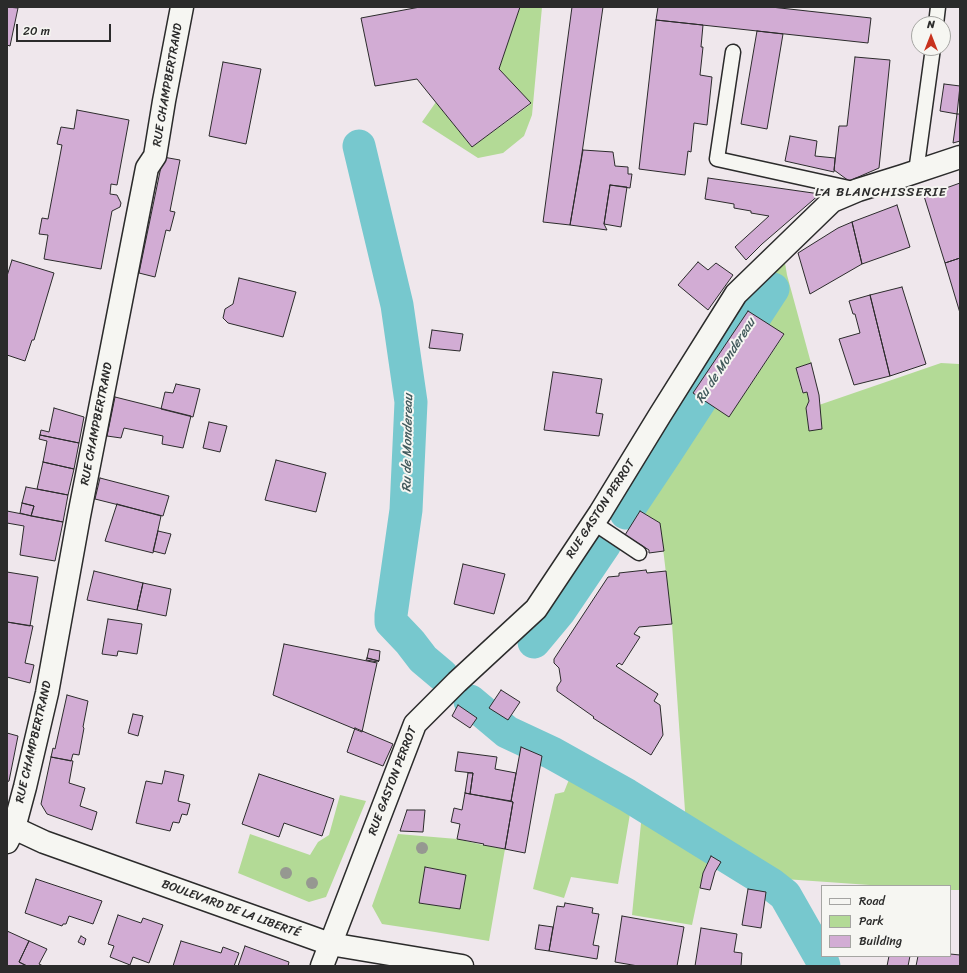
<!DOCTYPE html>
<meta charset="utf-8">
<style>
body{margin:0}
#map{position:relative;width:967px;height:973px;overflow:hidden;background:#efe7ec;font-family:Sriracha,sans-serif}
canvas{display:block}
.frame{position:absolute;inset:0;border:8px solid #2b2b2b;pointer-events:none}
.legend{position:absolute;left:821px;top:885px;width:130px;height:72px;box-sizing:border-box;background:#f6f6f2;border:1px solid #a5a5a2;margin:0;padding:5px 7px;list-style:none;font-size:12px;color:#2b2b2b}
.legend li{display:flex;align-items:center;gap:8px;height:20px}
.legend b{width:20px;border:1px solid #a5a5a2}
.north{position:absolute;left:911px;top:16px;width:40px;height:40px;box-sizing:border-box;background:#f6f6f2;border:1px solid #a5a5a2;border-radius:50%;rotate:0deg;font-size:11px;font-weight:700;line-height:16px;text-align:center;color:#2b2b2b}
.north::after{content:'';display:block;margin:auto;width:14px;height:18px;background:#c8321e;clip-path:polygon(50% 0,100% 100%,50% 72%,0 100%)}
.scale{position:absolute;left:16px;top:24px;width:95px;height:18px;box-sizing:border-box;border:2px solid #2b2b2b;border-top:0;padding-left:5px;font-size:12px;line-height:14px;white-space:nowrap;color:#2b2b2b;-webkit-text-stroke:3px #f6f6f2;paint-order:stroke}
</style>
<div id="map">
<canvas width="967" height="973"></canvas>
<div class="frame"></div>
<ul class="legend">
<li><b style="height:5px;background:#f6f6f2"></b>Road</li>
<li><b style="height:11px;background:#b3da96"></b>Park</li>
<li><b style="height:11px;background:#d2acd4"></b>Building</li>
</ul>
<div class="north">N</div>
<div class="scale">20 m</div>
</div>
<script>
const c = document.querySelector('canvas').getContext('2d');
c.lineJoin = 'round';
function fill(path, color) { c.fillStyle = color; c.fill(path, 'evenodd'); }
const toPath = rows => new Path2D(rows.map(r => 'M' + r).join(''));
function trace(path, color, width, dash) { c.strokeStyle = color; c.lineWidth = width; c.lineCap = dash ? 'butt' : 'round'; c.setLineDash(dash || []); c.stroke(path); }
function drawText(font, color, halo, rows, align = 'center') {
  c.font = font + ' Sriracha,sans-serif'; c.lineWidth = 4; c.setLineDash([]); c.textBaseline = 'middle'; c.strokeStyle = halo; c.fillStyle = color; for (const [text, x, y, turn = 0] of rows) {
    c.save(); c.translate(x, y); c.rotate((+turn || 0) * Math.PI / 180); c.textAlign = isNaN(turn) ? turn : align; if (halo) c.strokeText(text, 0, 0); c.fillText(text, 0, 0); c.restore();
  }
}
fill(toPath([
 [520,7,542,7,532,115,524,136,503,153,478,158,422,122,436,102,472,147,531,104,499,69],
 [785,263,787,275,811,363,796,368,802,393,807,392,809,401,806,408,809,431,819,405,941,363,959,364,960,890,950,890,950,886,884,886,770,878,686,825,672,624,660,523,640,511,710,404,729,417,784,335,762,320,774,302,773,289,769,279],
 [570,777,631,808,618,884,571,877,564,898,533,889,555,794,564,792],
 [340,795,366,801,326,897,309,902,238,873,250,834,310,855,318,842,329,835],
 [642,813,711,856,703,873,692,925,632,915],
 [398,834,457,839,483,845,505,849,489,941,435,932,382,924,372,906],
 [425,867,466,875,460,909,419,903]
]), '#b3da96');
trace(toPath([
 [359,146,397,305,411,402,406,510,391,615,391,622,410,642,423,659,442,675],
 [626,513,664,456,773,289],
 [534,642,559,612,605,544],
 [470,701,507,732,552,753,627,795,771,884,785,895,822,960,824,966]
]), '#77c8ce', 33);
const building = toPath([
 [7,7,18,8,10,46,7,45,7,7],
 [420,7,520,7,499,69,531,103,472,147,417,79,375,86,361,18,420,7],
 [572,7,603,7,581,160,570,225,543,222,572,7],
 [658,7,771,7,871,18,868,43,656,20,658,7],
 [656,20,703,25,701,47,703,47,700,75,712,77,707,125,694,123,691,152,688,151,685,175,639,169,656,20],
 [757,31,783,34,767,129,741,124,757,31],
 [855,57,890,60,879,168,849,181,834,170,839,126,847,126,855,57],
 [223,62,261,69,246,144,209,136,223,62],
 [944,84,960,86,957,114,940,111,944,84],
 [77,110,129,120,117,185,111,184,110,194,117,195,121,203,120,207,112,211,101,269,44,259,48,235,39,234,42,218,48,219,62,145,57,144,61,127,74,129,77,110],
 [957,114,960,114,960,141,953,143,957,114],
 [790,136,817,141,815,156,835,158,834,172,785,161,790,136],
 [583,150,613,152,615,166,628,167,628,174,632,174,630,188,610,185,604,224,607,230,570,225,583,150],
 [163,157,180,160,170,211,175,212,170,231,166,230,155,277,139,273,163,157],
 [708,178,820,194,762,244,746,260,735,247,769,216,751,213,751,211,734,208,734,204,705,199,708,178],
 [960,183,960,258,945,263,924,196,960,183],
 [610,185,627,187,621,227,604,224,610,185],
 [897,205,910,247,862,264,852,222,897,205],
 [852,222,862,264,810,294,798,253,838,228,852,222],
 [960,258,960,313,945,263,960,258],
 [12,260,54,273,34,340,32,340,25,361,7,355,7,276,12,260],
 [698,262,708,270,716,263,733,275,708,310,678,285,698,262],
 [239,278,296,292,283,337,228,323,223,318,225,309,233,304,239,278],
 [902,287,926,364,890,376,870,295,902,287],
 [870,295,890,376,854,385,839,339,860,333,855,314,853,314,849,301,870,295],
 [748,311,784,334,729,417,693,393,748,311],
 [432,330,463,334,460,351,429,348,432,330],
 [811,363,819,395,822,429,809,431,806,408,809,401,807,392,803,393,796,368,811,363],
 [553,372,602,379,596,413,603,414,599,436,544,430,553,372],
 [176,384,200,389,193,417,161,409,165,392,173,393,176,384],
 [115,397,191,416,183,448,162,444,163,436,124,428,121,438,107,436,115,397],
 [54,408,84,417,79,443,40,435,41,430,49,432,54,408],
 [209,422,227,426,220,452,203,448,209,422],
 [40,435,79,443,74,469,43,462,47,441,39,439,40,435],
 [276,460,326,473,316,512,265,500,276,460],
 [43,462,74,469,68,495,37,489,43,462],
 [100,478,169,496,163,516,95,499,100,478],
 [26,487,68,495,63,522,31,516,34,506,22,503,26,487],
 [22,503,34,506,31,516,20,513,22,503],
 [117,504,161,516,153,553,105,541,117,504],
 [7,511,63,522,55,561,20,555,24,526,7,523,7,511],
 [640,511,660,523,664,551,649,553,649,550,625,535,640,511],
 [158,531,171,534,165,554,153,551,158,531],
 [463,564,505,574,494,614,454,604,463,564],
 [646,570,647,573,666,571,672,624,639,627,634,634,640,637,622,665,619,663,616,666,658,694,654,701,660,705,663,735,651,755,593,718,594,717,557,691,557,687,561,681,559,668,554,663,554,659,608,577,619,576,619,573,646,570],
 [94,571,143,583,137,610,87,600,94,571],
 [7,572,38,577,30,626,7,622,7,572],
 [143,583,171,589,166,616,137,610,143,583],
 [108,619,142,624,137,654,118,651,117,656,102,654,108,619],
 [7,622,33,626,25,663,34,665,30,683,7,677,7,622],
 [284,644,377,663,362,732,273,695,284,644],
 [369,649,380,651,379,661,367,658,369,649],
 [367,658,379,661,378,662,366,660,367,658],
 [501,690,520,702,508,720,489,708,501,690],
 [67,695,88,701,83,727,84,728,79,755,73,754,71,761,51,757,53,748,55,749,67,695],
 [458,705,477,718,470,728,452,716,458,705],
 [133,714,143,716,138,736,128,733,133,714],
 [355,728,393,744,383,766,347,752,355,728],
 [7,733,18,736,9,781,7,782,7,733],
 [521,747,542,756,525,853,505,849,513,802,511,801,521,747],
 [458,752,497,757,495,769,516,773,511,801,470,794,473,773,455,771,458,752],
 [51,757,73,761,69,783,85,788,80,806,97,812,92,830,47,814,41,804,51,757],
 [165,771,184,775,178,801,190,804,187,815,182,814,179,823,173,822,170,831,136,823,146,781,162,784,165,771],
 [468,773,473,773,470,794,465,793,468,773],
 [259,774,334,799,322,836,284,823,279,837,242,824,259,774],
 [465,793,513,802,505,849,483,845,484,844,457,839,460,824,451,822,454,808,462,810,465,793],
 [407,810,425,810,423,832,400,831,407,810],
 [711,856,721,862,715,872,710,890,700,888,703,873,711,856],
 [425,867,466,875,460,909,419,903,425,867],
 [36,879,102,901,93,924,69,916,66,924,63,924,62,926,25,913,36,879],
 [748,889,766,892,761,928,742,925,748,889],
 [565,903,593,908,592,913,599,914,593,945,599,946,597,959,549,951,557,906,564,907,565,903],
 [118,915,141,923,143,918,163,925,149,963,133,957,130,965,110,957,114,946,108,944,118,915],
 [622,916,684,927,677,966,638,966,615,962,622,916],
 [539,925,553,927,549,951,535,949,539,925],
 [701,928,737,934,734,952,742,953,741,966,695,966,701,928],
 [7,931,29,941,19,962,27,966,7,966,7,931],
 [81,936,86,939,84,945,78,942,81,936],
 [29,941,47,949,39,964,43,966,27,966,19,962,29,941],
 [181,941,221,953,223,947,239,953,234,966,173,966,181,941],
 [245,946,289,962,288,966,238,966,245,946],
 [950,954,960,955,960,966,916,966,918,956,950,956,950,954],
 [889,956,910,956,908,966,887,966,889,956]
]);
fill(building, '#d2acd4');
trace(building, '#2b2b2b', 1);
const service = toPath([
 [936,24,938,7],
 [733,52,717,159,858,190],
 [916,172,933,48],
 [594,523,639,553]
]);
const minor = toPath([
 [7,825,14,828,25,787,47,693,79,516,147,168,155,156,164,101,182,7],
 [322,966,415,724,457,682,536,609,600,513,660,415,736,294,832,201,858,190,903,176,960,157]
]);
const tertiary = toPath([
 [7,842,14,828,44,842,330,944,462,966]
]);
trace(service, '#2b2b2b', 17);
trace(minor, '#2b2b2b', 25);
trace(tertiary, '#2b2b2b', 25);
trace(service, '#f6f6f2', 14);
trace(minor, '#f6f6f2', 22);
trace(tertiary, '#f6f6f2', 22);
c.fillStyle = '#969891';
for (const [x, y] of [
 [422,848],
 [286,873],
 [312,883]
]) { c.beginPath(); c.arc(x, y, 6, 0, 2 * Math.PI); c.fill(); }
drawText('12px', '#2b2b2b', '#f6f6f2', [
 ["RUE CHAMPBERTRAND",168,85,-80],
 ["RUE CHAMPBERTRAND",97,424,-79],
 ["RUE GASTON PERROT",601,509,-57],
 ["RUE CHAMPBERTRAND",34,742,-77],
 ["RUE GASTON PERROT",393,781,-69],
 ["BOULEVARD DE LA LIBERTÉ",231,909,20]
]);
c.letterSpacing = '1px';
drawText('13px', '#2b2b2b', '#f6f6f2', [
 ["LA BLANCHISSERIE",881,193]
]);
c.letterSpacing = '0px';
drawText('italic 13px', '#425a5c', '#f6f6f2', [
 ["Ru de Mondereau",726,361,-57],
 ["Ru de Mondereau",408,443,-89]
]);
</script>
